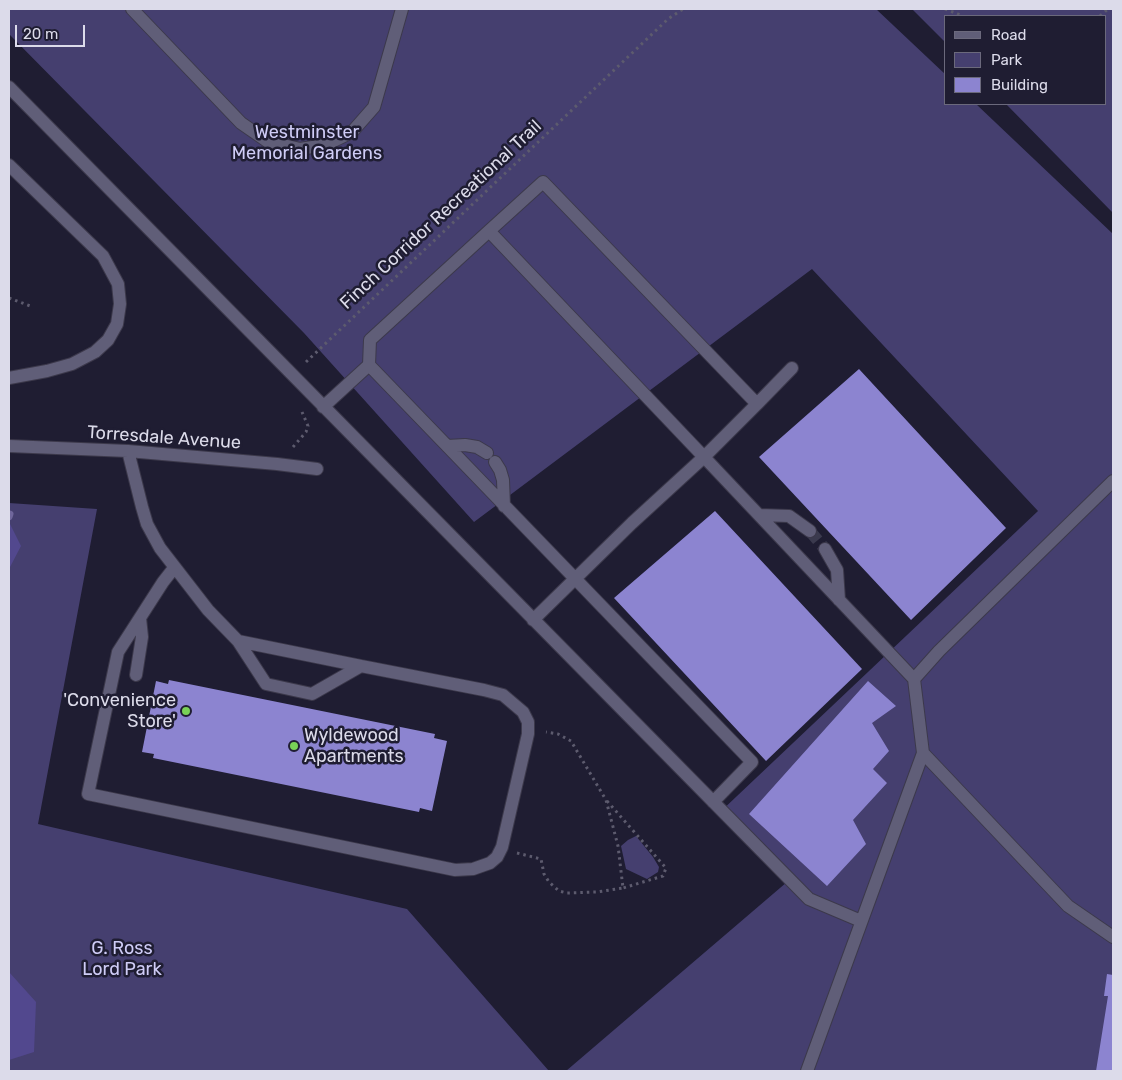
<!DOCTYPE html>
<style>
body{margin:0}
#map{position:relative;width:1122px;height:1080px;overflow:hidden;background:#1f1d32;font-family:Rubik,sans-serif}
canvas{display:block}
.frame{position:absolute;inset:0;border:10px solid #dcdbea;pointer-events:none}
.legend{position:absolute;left:944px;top:15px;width:162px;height:90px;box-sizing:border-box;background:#1f1d32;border:1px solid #6b697c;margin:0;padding:6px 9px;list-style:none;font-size:15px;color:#dcdbea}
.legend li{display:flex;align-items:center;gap:10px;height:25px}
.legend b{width:25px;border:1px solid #6b697c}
.scale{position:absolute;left:15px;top:25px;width:70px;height:22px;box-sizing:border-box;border:2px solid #dcdbea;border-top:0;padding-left:6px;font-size:15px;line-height:18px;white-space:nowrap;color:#dcdbea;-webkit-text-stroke:4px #1f1d32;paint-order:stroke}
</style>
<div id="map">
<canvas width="1122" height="1080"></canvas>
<div class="frame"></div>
<ul class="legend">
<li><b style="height:6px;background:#605e78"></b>Road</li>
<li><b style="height:14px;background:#453f6f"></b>Park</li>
<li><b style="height:14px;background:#8c84d0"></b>Building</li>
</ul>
<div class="scale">20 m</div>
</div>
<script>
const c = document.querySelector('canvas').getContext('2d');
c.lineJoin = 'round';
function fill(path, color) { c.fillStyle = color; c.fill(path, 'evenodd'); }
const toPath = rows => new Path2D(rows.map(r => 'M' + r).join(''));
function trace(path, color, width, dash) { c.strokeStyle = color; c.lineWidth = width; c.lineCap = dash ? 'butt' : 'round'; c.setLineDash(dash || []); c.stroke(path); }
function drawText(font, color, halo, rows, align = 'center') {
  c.font = font + ' Rubik,sans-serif'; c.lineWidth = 5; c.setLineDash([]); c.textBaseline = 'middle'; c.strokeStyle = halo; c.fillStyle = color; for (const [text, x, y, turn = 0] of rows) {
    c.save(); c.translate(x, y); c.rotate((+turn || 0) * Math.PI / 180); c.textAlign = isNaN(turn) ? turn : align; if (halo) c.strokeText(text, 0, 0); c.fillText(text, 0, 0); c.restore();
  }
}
fill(toPath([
 [9,9,876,9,946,75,946,104,976,104,1113,234,1113,1071,566,1071,787,882,718,814,1038,511,812,269,474,522,304,333,9,34],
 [912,9,1113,9,1113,213,1006,104,1106,104,1106,16,946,16,946,43],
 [9,503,97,509,38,824,407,909,549,1071,9,1071],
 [636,836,653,857,659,867,658,872,647,879,626,869,621,846,628,840]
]), '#453f6f');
fill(toPath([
 [9,522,21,546,9,569],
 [9,972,36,1002,34,1052,9,1060]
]), '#52488e');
trace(toPath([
 [9,517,10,514]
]), '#6f669b', 7);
fill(toPath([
 [859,369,1006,528,911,620,759,457],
 [715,511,862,669,766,761,614,598],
 [169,680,435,734,434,738,447,741,432,811,420,808,419,812,153,758,154,754,142,752,156,681,168,684],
 [868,681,896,706,872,723,889,751,873,769,887,783,853,820,866,844,827,886,749,814],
 [1107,974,1113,975,1113,1071,1096,1071,1108,996,1104,996]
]), '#8c84d0');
trace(toPath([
 [810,531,825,549]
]), '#3b3a4e', 12, [12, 6]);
const minor = toPath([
 [132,9,241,123,267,141,300,149,325,145,352,132,374,107,402,9],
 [9,87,809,899,861,921],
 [9,165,103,256,118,284,120,304,117,324,108,340,95,352,72,364,47,371,9,378],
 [369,365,752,762,713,802],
 [757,404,792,368],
 [323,407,369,365,370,340,489,231,543,182,757,404,704,457,489,231],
 [9,446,128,451,277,464,317,469],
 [447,446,465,445,477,447,487,453],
 [128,451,142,507,147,524,160,548,208,610,238,641,266,684,312,694,361,666,484,690,503,695,523,712,528,722,528,734,502,847,497,857,490,863,473,869,455,870,88,794,118,652,163,582,174,568],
 [495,462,500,470,503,480,504,506],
 [1113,481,939,651,914,679,923,753,1068,906,1113,937],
 [759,515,789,516,810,531],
 [825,549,837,570,839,600],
 [533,620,632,523,704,457,914,679],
 [238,641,361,666],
 [136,675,142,637,140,618],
 [807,1071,923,753]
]);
trace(minor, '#3c394b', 14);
trace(toPath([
 [945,9,963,16],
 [1100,16,1108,9],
 [9,298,33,307],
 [306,362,668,19,683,9],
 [293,447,306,432,308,426,302,412],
 [607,801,666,868,663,876,623,888],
 [517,853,541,859,544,874,549,882,559,891,567,893,597,892,623,888,618,846,606,800,571,741,558,734,546,732]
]), '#5d5b6e', 3, [2.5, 4]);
trace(minor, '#605e78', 12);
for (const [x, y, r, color] of [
 [186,711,5,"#79d157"],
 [294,746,5,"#79d157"]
]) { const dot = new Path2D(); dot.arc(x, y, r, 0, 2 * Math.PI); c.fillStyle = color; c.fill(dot); trace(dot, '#1f1d32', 2); }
drawText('18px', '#cfccf6', '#1f1d32', [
 ["Westminster",307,133],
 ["Memorial Gardens",307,154],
 ["G. Ross",122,949],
 ["Lord Park",122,970]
]);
drawText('18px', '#dcdbea', '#1f1d32', [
 ["Finch Corridor Recreational Trail",441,215,-43],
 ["Torresdale Avenue",164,438,4]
]);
drawText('18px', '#dcdbea', '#1f1d32', [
 ["'Convenience",176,701],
 ["Store'",176,722],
 ["Wyldewood",304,736,"left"],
 ["Apartments",304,757,"left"]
], 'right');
</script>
